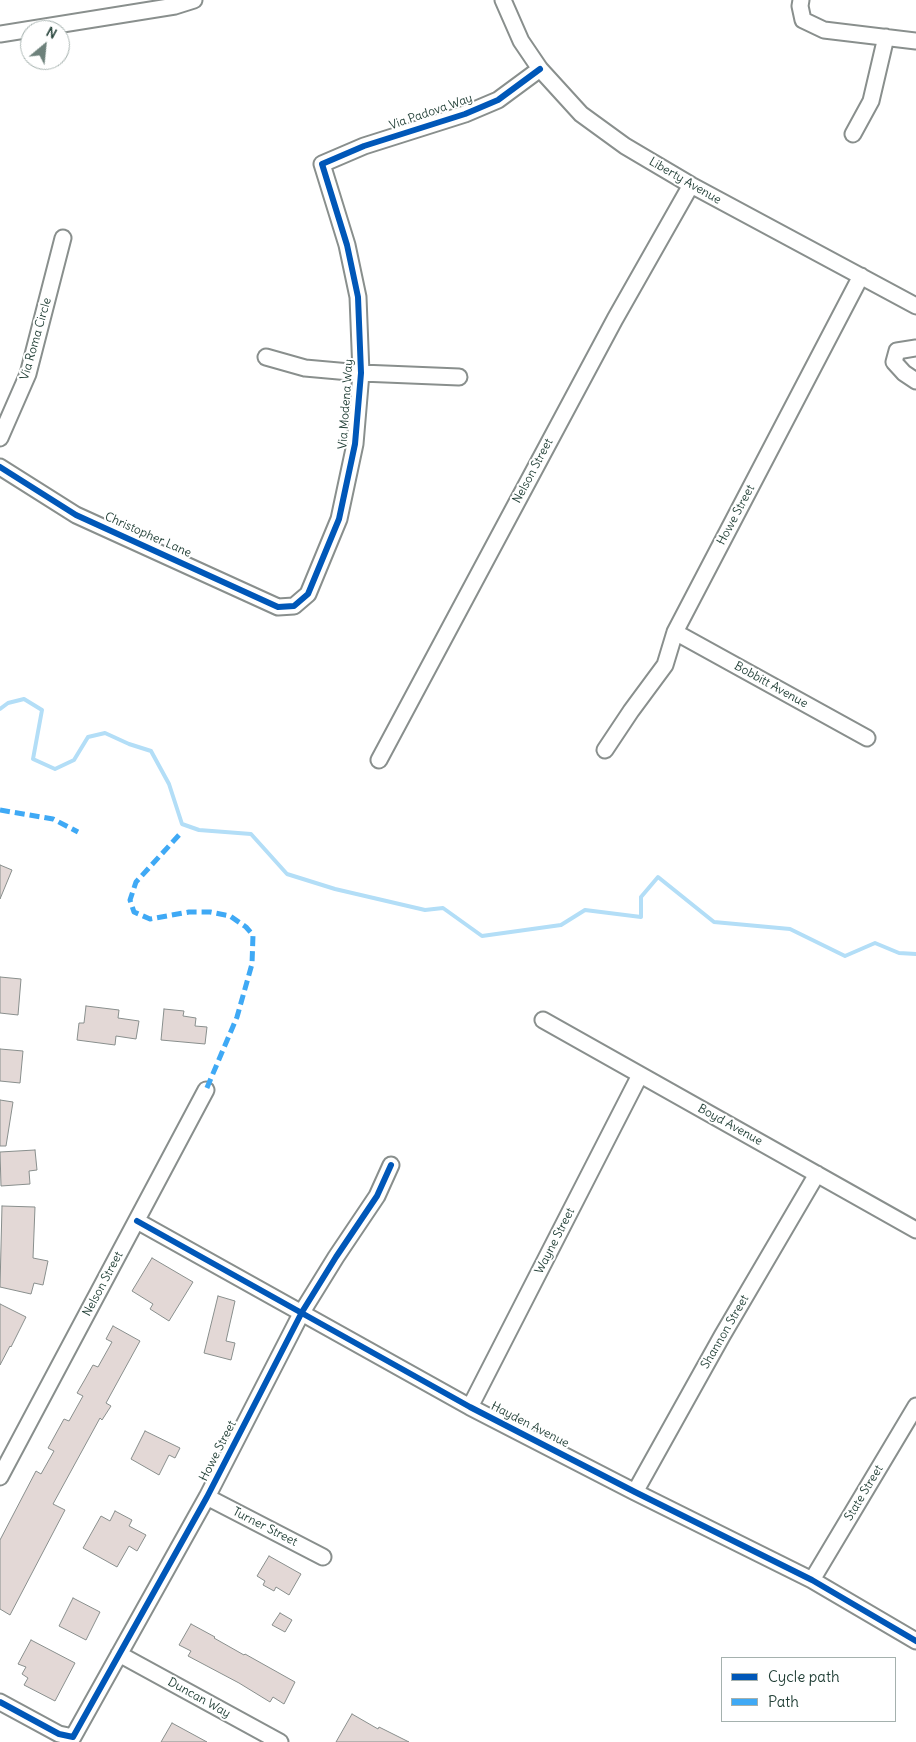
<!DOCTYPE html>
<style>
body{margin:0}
#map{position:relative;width:916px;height:1742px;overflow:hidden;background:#fff;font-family:Delius,sans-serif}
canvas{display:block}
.legend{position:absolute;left:721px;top:1657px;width:175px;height:65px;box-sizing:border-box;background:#fff;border:1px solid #a5b1ae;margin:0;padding:6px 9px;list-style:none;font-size:15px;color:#1f3d34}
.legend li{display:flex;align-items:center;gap:10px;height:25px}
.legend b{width:25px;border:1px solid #a5b1ae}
.north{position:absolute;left:20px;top:20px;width:50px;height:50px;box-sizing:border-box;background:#fff;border:1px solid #a5b1ae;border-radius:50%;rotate:28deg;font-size:14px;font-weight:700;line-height:20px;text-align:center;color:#1f3d34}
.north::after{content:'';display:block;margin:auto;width:18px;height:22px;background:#6d817b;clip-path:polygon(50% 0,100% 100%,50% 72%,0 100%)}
</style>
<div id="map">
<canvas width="916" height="1742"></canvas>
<ul class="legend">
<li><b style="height:6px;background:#0057b8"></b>Cycle path</li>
<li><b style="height:6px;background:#3fa9f5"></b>Path</li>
</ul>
<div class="north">N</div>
</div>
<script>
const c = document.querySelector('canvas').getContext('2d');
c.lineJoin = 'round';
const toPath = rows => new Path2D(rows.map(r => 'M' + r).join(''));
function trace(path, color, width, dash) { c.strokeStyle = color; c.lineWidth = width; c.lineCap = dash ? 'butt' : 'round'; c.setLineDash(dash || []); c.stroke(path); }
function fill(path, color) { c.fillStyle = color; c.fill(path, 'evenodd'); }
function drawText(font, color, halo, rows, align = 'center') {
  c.font = font + ' Delius,sans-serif'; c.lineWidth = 4; c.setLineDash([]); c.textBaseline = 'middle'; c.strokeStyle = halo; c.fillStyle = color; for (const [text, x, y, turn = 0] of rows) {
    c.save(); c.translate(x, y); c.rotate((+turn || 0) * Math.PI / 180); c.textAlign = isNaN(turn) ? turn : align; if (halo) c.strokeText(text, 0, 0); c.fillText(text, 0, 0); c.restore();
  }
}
trace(toPath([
 [0,709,8,703,24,699,42,710,33,759,55,769,74,760,88,737,105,733,129,744,151,751,169,784,182,824,199,830,251,834,287,874,335,889,425,910,443,908,482,936,561,925,585,910,641,917,641,897,658,877,714,922,790,929,845,956,875,943,899,953,916,954]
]), '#b3def7', 4);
const building = toPath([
 [0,865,12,870,0,899,0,865],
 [0,977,21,979,18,1015,0,1013,0,977],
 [86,1006,119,1010,118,1018,139,1021,136,1039,116,1036,115,1045,77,1040,79,1023,84,1023,86,1006],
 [164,1009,184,1011,183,1016,196,1018,195,1026,207,1027,205,1044,161,1040,164,1009],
 [0,1049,23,1051,20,1083,0,1081,0,1049],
 [0,1100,13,1102,6,1146,0,1146,0,1100],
 [35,1150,37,1170,29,1171,30,1184,1,1186,0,1152,35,1150],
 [2,1206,35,1207,33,1258,48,1261,43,1285,34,1283,31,1294,0,1287,2,1206],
 [152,1258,193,1282,169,1321,150,1309,153,1304,132,1291,152,1258],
 [218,1296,235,1301,226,1341,235,1343,231,1360,204,1353,218,1296],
 [0,1304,26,1317,11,1347,10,1346,0,1365,0,1304],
 [113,1326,140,1341,106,1403,111,1406,102,1420,100,1418,53,1504,65,1510,10,1615,0,1609,0,1540,36,1471,41,1474,54,1451,48,1448,64,1419,69,1421,83,1396,77,1393,84,1381,93,1365,98,1367,112,1342,106,1339,113,1326],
 [145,1431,180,1448,175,1458,169,1455,159,1475,131,1459,145,1431],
 [115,1511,132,1520,129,1526,146,1535,137,1551,129,1546,117,1567,83,1548,101,1516,110,1521,115,1511],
 [269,1556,301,1574,289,1595,276,1587,274,1591,263,1585,265,1581,257,1576,269,1556],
 [73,1598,100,1612,86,1640,59,1626,73,1598],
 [280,1613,292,1620,285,1632,272,1625,280,1613],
 [191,1624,215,1637,214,1638,244,1655,245,1654,295,1682,284,1704,273,1697,270,1702,239,1683,188,1656,191,1651,179,1645,191,1624],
 [31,1640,75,1663,55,1701,24,1685,28,1678,22,1674,26,1667,18,1664,31,1640],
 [352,1714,378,1729,379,1727,409,1742,336,1742,352,1714],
 [172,1723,207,1742,161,1742,172,1723]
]);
fill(building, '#e3d8d6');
trace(building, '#898f8d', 1);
const minor = toPath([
 [503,0,521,41,540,69,581,114,625,146,691,185,916,306],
 [801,0,800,6,803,20,824,30,916,41],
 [0,34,175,6,194,0],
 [853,134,871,101,886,37],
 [916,348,897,351,894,362,904,373,916,381],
 [266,357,305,368,361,373,459,377],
 [0,438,28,374,63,238],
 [0,467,76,515,278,607,294,606,308,594,339,519,355,444,361,373,358,297,347,245,322,164,364,146,465,114,498,100,540,69],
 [675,632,867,738],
 [605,750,631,711,665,665,675,632,861,276],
 [379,760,615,319,691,185],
 [543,1020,916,1230],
 [137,1221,470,1407,635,1492,812,1580,916,1641],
 [470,1407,640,1075],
 [0,1477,206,1090],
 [635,1492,722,1336,817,1174],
 [207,1497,323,1557],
 [812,1580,916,1406],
 [119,1654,280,1742],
 [0,1702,59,1734,73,1737,207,1497,302,1312,336,1257,377,1196,391,1165]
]);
trace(minor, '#898f8d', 19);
trace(minor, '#fff', 15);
trace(toPath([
 [0,810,53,819,78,832],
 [179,835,136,882,130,900,134,912,150,919,189,912,210,912,230,916,246,927,253,935,252,964,237,1017,206,1090]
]), '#3fa9f5', 5, [10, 5]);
trace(toPath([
 [0,467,76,515,278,607,294,606,308,594,339,519,355,444,361,373,358,297,347,245,322,164,364,146,465,114,498,100,540,69],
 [137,1221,470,1407,635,1492,812,1580,916,1641],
 [0,1702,59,1734,73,1737,207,1497,302,1312,336,1257,377,1196,391,1165]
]), '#0057b8', 6);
drawText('12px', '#1f3d34', '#fff', [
 ["Via Padova Way",431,112,-19],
 ["Liberty Avenue",685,181,30],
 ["Via Roma Circle",36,339,-74],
 ["Via Modena Way",346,404,-86],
 ["Nelson Street",533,471,-62],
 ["Howe Street",736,515,-62],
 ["Christopher Lane",148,535,24],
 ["Bobbitt Avenue",771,685,29],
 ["Boyd Avenue",730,1125,29],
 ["Wayne Street",555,1241,-63],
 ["Nelson Street",103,1284,-62],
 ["Shannon Street",725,1332,-60],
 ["Hayden Avenue",530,1425,27],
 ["Howe Street",218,1451,-63],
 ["State Street",864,1493,-59],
 ["Turner Street",265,1527,27],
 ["Duncan Way",199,1698,29]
]);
</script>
